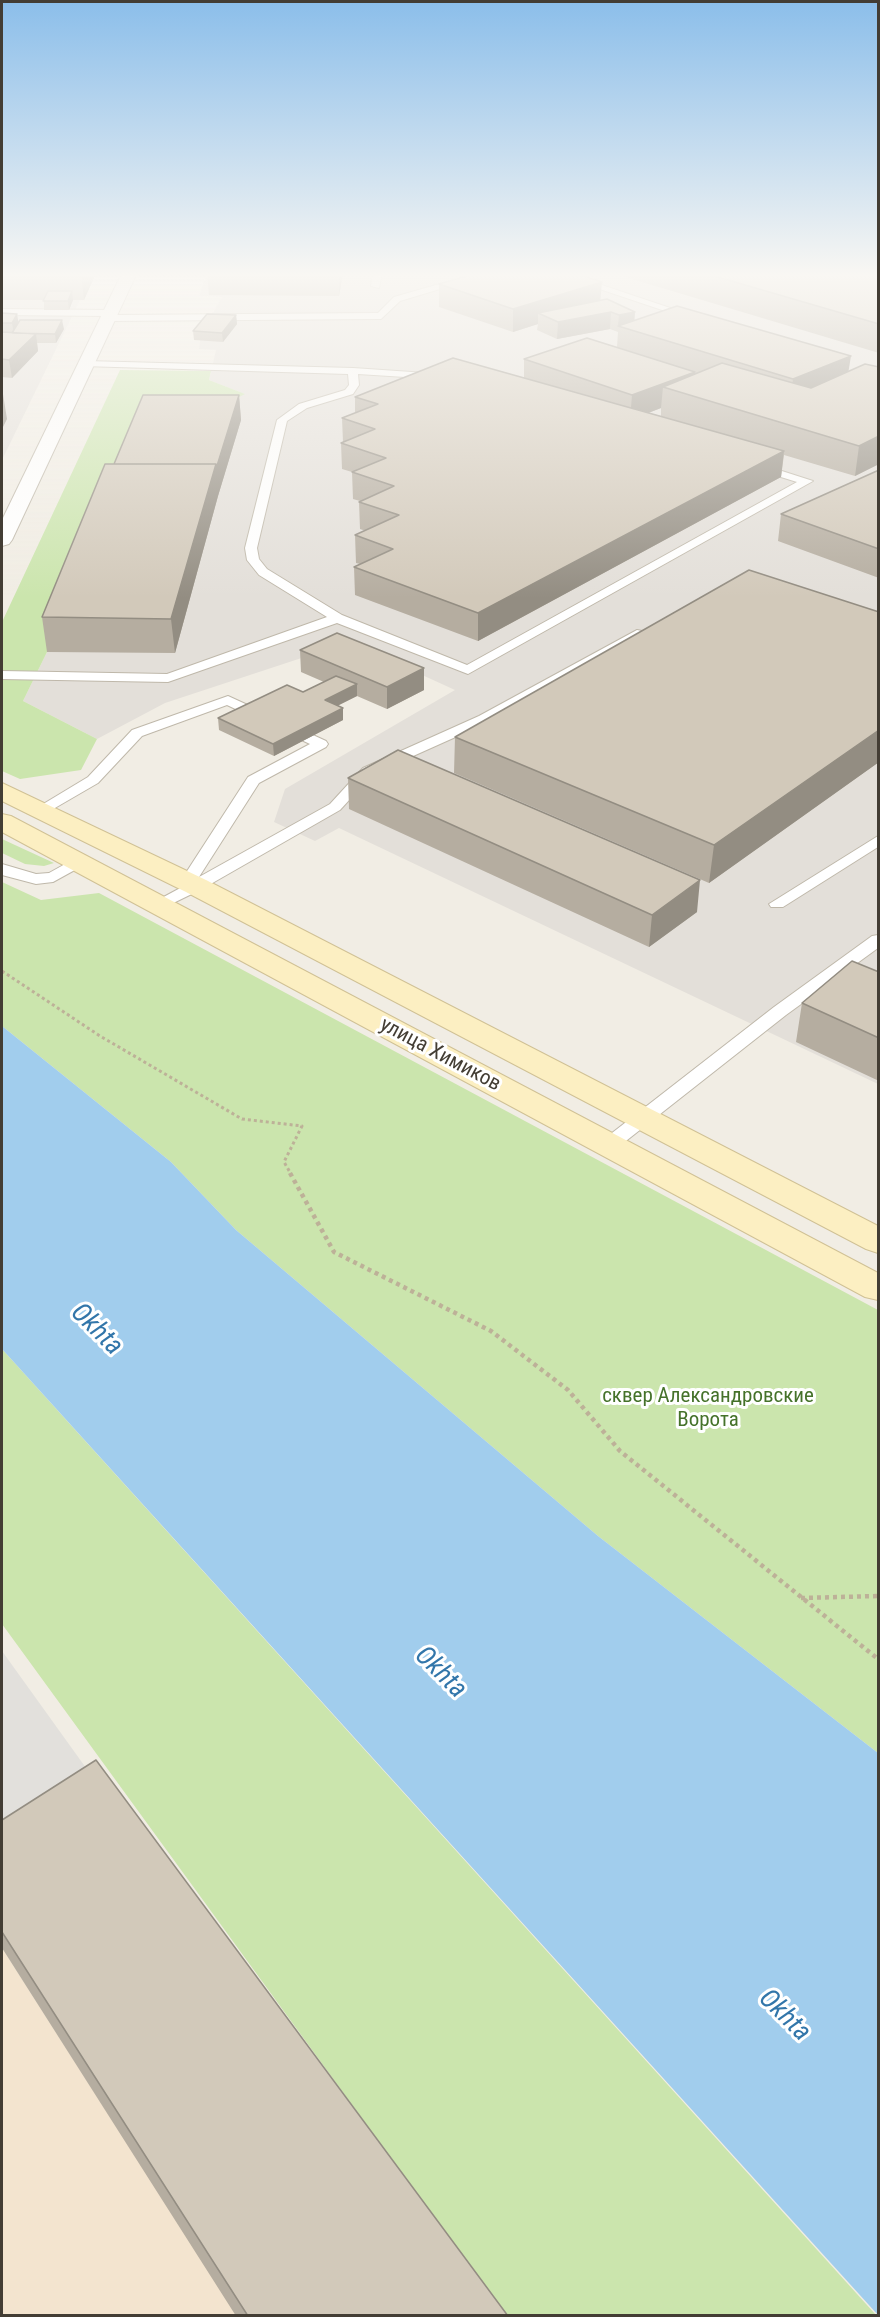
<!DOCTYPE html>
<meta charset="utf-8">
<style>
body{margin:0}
#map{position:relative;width:880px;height:2317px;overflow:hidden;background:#f1ede4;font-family:"Roboto Condensed",sans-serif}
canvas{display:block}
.frame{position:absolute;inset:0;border:3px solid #433d34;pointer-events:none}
</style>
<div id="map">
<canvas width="880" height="2317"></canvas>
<div class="frame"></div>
</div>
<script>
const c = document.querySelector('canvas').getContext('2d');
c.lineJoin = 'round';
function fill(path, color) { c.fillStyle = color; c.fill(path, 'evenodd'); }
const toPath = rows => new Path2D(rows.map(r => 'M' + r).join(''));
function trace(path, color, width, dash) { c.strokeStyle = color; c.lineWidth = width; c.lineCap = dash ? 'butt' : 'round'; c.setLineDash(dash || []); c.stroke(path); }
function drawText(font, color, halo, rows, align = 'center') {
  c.font = font + ' "Roboto Condensed",sans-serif'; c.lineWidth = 6; c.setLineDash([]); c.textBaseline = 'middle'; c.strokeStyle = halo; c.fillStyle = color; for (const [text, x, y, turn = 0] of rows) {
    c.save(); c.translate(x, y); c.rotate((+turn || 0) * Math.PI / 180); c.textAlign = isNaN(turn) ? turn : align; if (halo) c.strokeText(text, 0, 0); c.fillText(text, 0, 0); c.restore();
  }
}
fill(toPath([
 [2,1948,237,2315,2,2315]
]), '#f3e4cf');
fill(toPath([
 [2,273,96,273,84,300,80,300,2,460],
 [207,273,878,273,878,1084,339,828,315,841,274,822,285,789,455,690,350,642,165,703,97,739,23,701,47,652,140,415,244,394,209,380,216,350,199,349,201,333,222,297,199,296]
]), '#e3dfd9');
fill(toPath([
 [120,370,211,371,209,380,245,394,210,412,47,652,23,701,97,739,81,770,20,779,2,771,2,622],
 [2,839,54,863,44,866,25,864,2,853],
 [2,882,41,900,99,893,878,1310,878,1753,598,1536,236,1230,171,1162,2,1026],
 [2,1349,876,2315,505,2315,2,1624]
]), '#cbe5ad');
fill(toPath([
 [2,1651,104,1793,2,1860]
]), '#e2e0dc');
fill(toPath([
 [2,1026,171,1162,236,1230,598,1536,878,1753,878,2315,2,1349]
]), '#a1cded');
const lane = toPath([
 [373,273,382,273,379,288,371,286,373,273],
 [478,273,493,273,400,301,381,319,108,321,103,318,106,316,2,315,2,309,111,310,116,313,114,315,378,313,394,297,478,273],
 [552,273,566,273,685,313,677,315,552,273],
 [86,361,353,368,441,374,442,376,437,379,358,374,359,385,353,394,307,408,287,421,257,548,259,559,267,569,342,615,467,665,797,482,752,468,752,464,760,464,813,481,468,674,337,623,168,682,2,679,2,671,167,674,327,617,259,575,247,560,245,548,277,420,299,404,345,390,349,385,348,374,82,366,82,362,86,361],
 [637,630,642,631,642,637,489,722,373,774,340,810,202,889,161,909,155,911,147,906,184,886,180,882,248,777,310,744,227,705,142,736,98,783,48,812,43,814,35,809,88,777,132,730,228,696,326,741,328,744,326,747,259,783,199,877,330,804,363,768,479,716,637,630],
 [878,836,878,847,783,907,771,907,769,904,878,836],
 [76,858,82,860,84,863,82,866,53,882,36,884,2,875,2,864,36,874,49,873,76,858],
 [878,935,878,948,786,1015,617,1148,603,1148,600,1144,603,1140,774,1007,872,936,878,935]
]);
const street = toPath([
 [122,273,137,273,12,540,9,544,2,546,2,520,122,273]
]);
const secondary = toPath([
 [2,783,206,880,878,1226,878,1253,866,1249,186,892,2,801,2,783],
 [2,814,11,816,878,1273,878,1300,865,1297,2,832,2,814]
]);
trace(lane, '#bfb8aa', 2);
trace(street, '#bfb8aa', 2);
trace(secondary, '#d0c195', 2);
trace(toPath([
 [2,971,100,1036,242,1119,302,1126,284,1162,291,1174]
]), '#bdb198', 3, [3, 3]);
trace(toPath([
 [290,1173,334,1252,491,1331,568,1390,620,1451,878,1659],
 [801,1598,878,1596]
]), '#bdb198', 4.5, [4, 4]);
fill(lane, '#fff');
fill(street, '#fff');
fill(secondary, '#fcefc2');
fill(toPath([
 [2,273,96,273,84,300,73,300,69,310,44,310,44,300,2,300],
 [207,273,343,273,339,296,209,295],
 [612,273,879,273,879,353],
 [439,284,601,300,634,321,849,371,879,367,879,464,855,476,784,455,781,477,478,641,355,595,354,567,360,564,356,563,355,535,366,531,360,529,359,502,360,501,353,499,352,472,342,469,341,443,343,442,342,418,355,413,355,397,524,378,524,359,617,347,618,332,610,329,557,339,537,330,538,324,513,332,439,307],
 [661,408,661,416,648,413],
 [2,313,19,322,64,329,56,343,37,343,38,351,12,378,2,377],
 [236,315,237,324,223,342,194,340,193,331],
 [239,395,241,420,218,496,175,653,47,652,42,617,114,464],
 [879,470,879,578,778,541,781,514],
 [879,612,879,762,709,883,454,773,455,737],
 [300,650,424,668,424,690,387,709,357,696,337,706,343,720,274,756,219,730,218,718,303,692,324,682,301,672],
 [348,778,697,912,649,947,349,809],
 [879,972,879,1081,796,1042,802,1003],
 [2,1820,508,2316,236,2316,2,1948]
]), '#b5ada0');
fill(toPath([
 [81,273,96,273,84,300],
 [339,273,343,273,339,296],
 [602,282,600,304,538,313,538,324,513,332,513,309],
 [72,291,73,300,69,310,68,301],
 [611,312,610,329,557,339,558,322],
 [635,312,634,329,618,326,619,315],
 [17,314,20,331,14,334,12,323],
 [236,315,237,324,223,342,222,333],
 [62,320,64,329,56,343,55,334],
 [36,334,38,351,12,378,9,360],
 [851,356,847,380,790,404,793,379],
 [695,372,693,396,663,387,661,408,630,420,632,395],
 [3,394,7,419,2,429,2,397],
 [239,395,241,420,218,496,175,653,171,619,216,464],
 [879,436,879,464,855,476,859,446],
 [784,451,781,477,478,641,478,613],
 [424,668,424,690,387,709,387,687],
 [357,684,357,696,325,712,325,700],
 [343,708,343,720,274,756,273,744],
 [879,730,879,762,709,883,714,845],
 [700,880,697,912,649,947,652,915]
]), '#938d82');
const building = toPath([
 [478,273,531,273,534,274,575,273,602,282,513,309,439,284,478,273],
 [704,273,879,273,879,324,704,273],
 [48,291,72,291,68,301,43,301,48,291],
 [607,299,635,312,619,315,611,312,558,322,538,313,607,299],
 [677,306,851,356,793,379,618,326,677,306],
 [2,313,17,314,12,323,2,323,2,313],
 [207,314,236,315,222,333,193,331,207,314],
 [20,320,62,320,55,334,12,333,20,320],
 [2,332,36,334,9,360,2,359,2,332],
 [587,338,695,372,632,395,524,359,587,338],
 [453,358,784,451,478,613,354,567,393,549,355,535,399,515,359,502,394,486,352,472,386,458,341,443,375,429,342,418,378,404,355,397,453,358],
 [722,363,811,388,865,364,879,367,879,436,859,446,663,387,722,363],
 [143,395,239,395,216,469,216,464,114,464,143,395],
 [105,464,216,464,171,619,42,617,105,464],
 [879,470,879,549,781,514,879,470],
 [749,570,879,612,879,730,714,845,455,737,749,570],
 [337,633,424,668,387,687,300,650,337,633],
 [336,676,357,684,325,700,343,708,273,744,218,718,287,685,303,692,336,676],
 [398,750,700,880,652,915,348,778,398,750],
 [852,961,879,972,879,1038,802,1003,852,961],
 [96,1760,508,2316,248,2316,2,1932,2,1820,96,1760]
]);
fill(building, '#d2c9ba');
trace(building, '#938d82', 1.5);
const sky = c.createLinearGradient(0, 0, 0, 598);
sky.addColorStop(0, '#8bbeea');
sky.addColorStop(0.46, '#f9f7f3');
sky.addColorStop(1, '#f9f7f300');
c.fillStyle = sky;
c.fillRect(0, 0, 880, 598);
drawText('21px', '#433d34', '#fff', [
 ["улица Химиков",440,1055,28]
]);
drawText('21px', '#45722a', '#fff', [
 ["сквер Александровские",708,1397],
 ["Ворота",708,1421]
]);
drawText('italic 27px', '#3276aa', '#fff', [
 ["Okhta",96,1330,45],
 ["Okhta",440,1673,45],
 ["Okhta",784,2016,45]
]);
</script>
